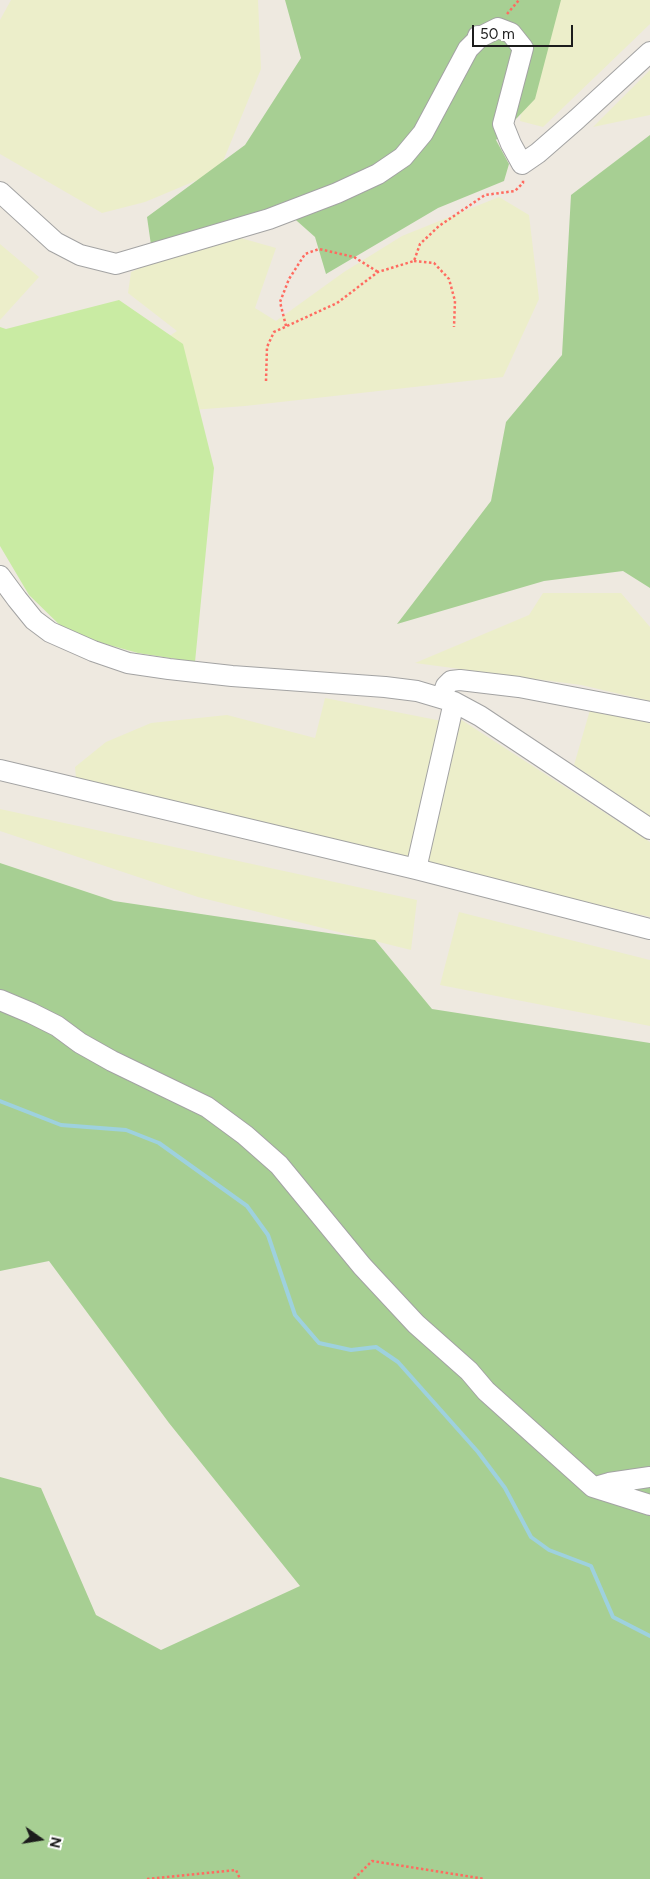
<!DOCTYPE html>
<style>
body{margin:0}
#map{position:relative;width:650px;height:1879px;overflow:hidden;background:#eee9e0;font-family:Figtree,sans-serif}
canvas{display:block}
.north{position:absolute;left:15px;top:1814px;width:50px;height:50px;-webkit-text-stroke:4px #fff;paint-order:stroke;rotate:103deg;font-size:14px;font-weight:700;line-height:20px;text-align:center;color:#1c1c1c}
.north::after{content:'';display:block;margin:auto;width:18px;height:22px;background:#1c1c1c;clip-path:polygon(50% 0,100% 100%,50% 72%,0 100%)}
.scale{position:absolute;left:472px;top:25px;width:101px;height:22px;box-sizing:border-box;border:2px solid #1c1c1c;border-top:0;padding-left:6px;font-size:15px;line-height:18px;white-space:nowrap;color:#1c1c1c;-webkit-text-stroke:4px #fff;paint-order:stroke}
</style>
<div id="map">
<canvas width="650" height="1879"></canvas>
<div class="north">N</div>
<div class="scale">50 m</div>
</div>
<script>
const c = document.querySelector('canvas').getContext('2d');
c.lineJoin = 'round';
function fill(path, color) { c.fillStyle = color; c.fill(path, 'evenodd'); }
const toPath = rows => new Path2D(rows.map(r => 'M' + r).join(''));
function trace(path, color, width, dash) { c.strokeStyle = color; c.lineWidth = width; c.lineCap = dash ? 'butt' : 'round'; c.setLineDash(dash || []); c.stroke(path); }
fill(toPath([
 [11,0,258,0,261,69,219,171,145,202,102,213,0,154,0,20],
 [535,0,650,0,650,24,543,127,520,121],
 [650,70,650,115,593,127],
 [499,197,529,215,539,299,503,377,245,406,178,411,150,349,177,331,128,293,131,272,223,233,276,248,255,308,276,321,344,272,402,236],
 [0,244,39,277,0,320],
 [543,593,621,593,650,627,650,701,581,685,415,663,529,615],
 [325,698,442,721,410,858,76,778,75,767,106,742,151,723,227,715,315,738],
 [590,710,650,723,650,816,574,765],
 [460,719,650,842,650,917,423,863],
 [0,809,417,900,411,950,198,897,0,831],
 [459,912,650,960,650,1026,440,985]
]), '#eceeca');
fill(toPath([
 [119,300,183,344,214,468,195,662,138,653,69,634,29,595,0,546,0,327,6,329]
]), '#c9eba3');
fill(toPath([
 [285,0,561,0,535,99,496,140,509,164,504,181,438,208,326,274,315,237,279,205,151,245,147,217,245,145,301,58],
 [650,135,650,588,623,571,544,581,397,624,491,501,506,422,562,355,571,195],
 [0,863,114,901,375,940,432,1009,650,1043,650,1879,0,1879,0,1477,41,1488,96,1615,161,1650,300,1586,169,1423,49,1261,0,1271]
]), '#a7cf93');
trace(toPath([
 [0,1101,61,1125,126,1130,159,1143,247,1206,268,1235,295,1315,319,1343,351,1350,376,1347,398,1362,478,1452,505,1488,531,1537,549,1550,591,1566,613,1617,650,1636]
]), '#9ed1de', 4);
const minor = toPath([
 [0,192,55,242,80,255,116,264,269,219,337,193,378,174,403,157,423,133,468,49,477,40,478,36,480,37,498,28,511,33,523,48,503,124,511,144,522,164,538,153,577,119,650,52],
 [0,576,17,599,34,620,50,632,93,651,128,663,169,669,232,676,385,687,417,691,454,702,480,716,650,829],
 [442,697,446,686,451,681,460,680,519,687,650,712],
 [0,770,416,869,650,929],
 [416,869,454,702],
 [0,1000,31,1013,57,1026,80,1043,112,1061,207,1107,245,1135,279,1165,362,1266,416,1324,469,1371,486,1391,593,1487,650,1505],
 [595,1487,609,1483,650,1477]
]);
trace(minor, '#a3a3a3', 22);
trace(toPath([
 [507,14,519,0],
 [414,261,434,263,449,279,455,301,454,327],
 [286,326,280,302,289,279,305,254,319,249,354,257,378,272],
 [266,381,267,347,274,332,337,303,378,272,414,261,420,244,439,226,485,195,515,191,523,183,523,180],
 [147,1879,236,1870,240,1879],
 [354,1879,372,1861,485,1879]
]), '#ff6b60', 2.5, [2.5, 2.5]);
trace(minor, '#fff', 20);
</script>
